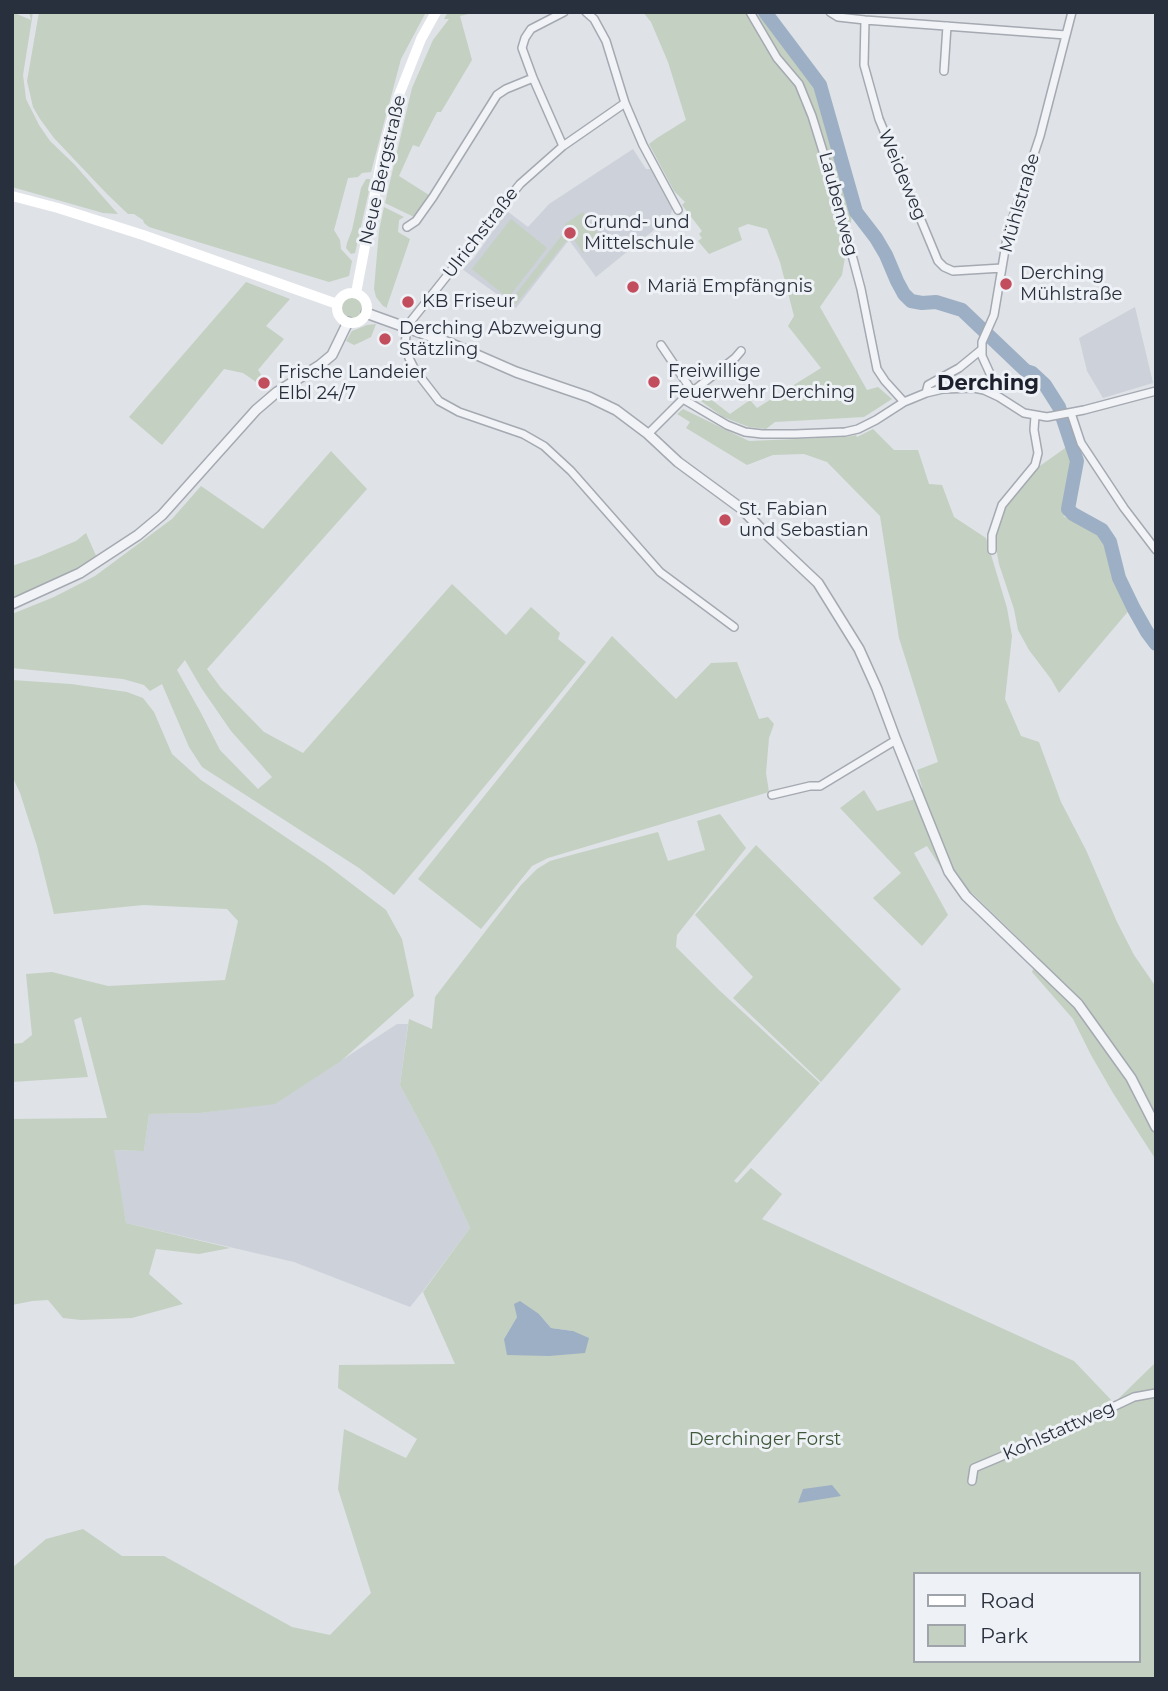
<!DOCTYPE html>
<meta charset="utf-8">
<style>
body{margin:0}
#map{position:relative;width:1168px;height:1691px;overflow:hidden;background:#dfe2e7;font-family:Montserrat,sans-serif}
canvas{display:block}
.frame{position:absolute;inset:0;border:14px solid #29303d;pointer-events:none}
.legend{position:absolute;left:913px;top:1572px;width:228px;height:91px;box-sizing:border-box;background:#eef1f5;border:2px solid #9fa4ab;margin:0;padding:9px 12px;list-style:none;font-size:21px;color:#29303d}
.legend li{display:flex;align-items:center;gap:14px;height:35px}
.legend b{width:35px;border:2px solid #9fa4ab}
</style>
<div id="map">
<canvas width="1168" height="1691"></canvas>
<div class="frame"></div>
<ul class="legend">
<li><b style="height:9px;background:#fff"></b>Road</li>
<li><b style="height:19px;background:#c4d0c1"></b>Park</li>
</ul>
</div>
<script>
const c = document.querySelector('canvas').getContext('2d');
c.lineJoin = 'round';
function fill(path, color) { c.fillStyle = color; c.fill(path, 'evenodd'); }
const toPath = rows => new Path2D(rows.map(r => 'M' + r).join(''));
function trace(path, color, width, dash) { c.strokeStyle = color; c.lineWidth = width; c.lineCap = dash ? 'butt' : 'round'; c.setLineDash(dash || []); c.stroke(path); }
function drawText(font, color, halo, rows, align = 'center') {
  c.font = font + ' Montserrat,sans-serif'; c.lineWidth = 6; c.setLineDash([]); c.textBaseline = 'middle'; c.strokeStyle = halo; c.fillStyle = color; for (const [text, x, y, turn = 0] of rows) {
    c.save(); c.translate(x, y); c.rotate((+turn || 0) * Math.PI / 180); c.textAlign = isNaN(turn) ? turn : align; if (halo) c.strokeText(text, 0, 0); c.fillText(text, 0, 0); c.restore();
  }
}
fill(toPath([
 [633,149,646,169,651,169,673,206,670,217,596,277,569,240,516,308,462,269,474,258,507,211,528,227,549,204],
 [1135,307,1153,383,1103,398,1087,371,1079,338],
 [397,1024,408,1024,400,1085,434,1149,470,1228,423,1291,410,1307,294,1262,126,1223,113,1150,144,1151,149,1114,200,1113,276,1103]
]), '#cdd1d9');
fill(toPath([
 [12,12,31,20,29,12,33,12,23,75,26,99,39,125,50,141,74,164,118,214,103,213,12,187],
 [39,12,426,12,401,59,371,172,362,173,358,177,348,178,334,230,340,240,341,249,352,261,349,276,329,282,149,227,144,223,143,220,134,214,128,214,107,194,54,138,40,119,33,107,27,81],
 [448,12,477,12,460,16,472,60,441,112,437,112,419,147,413,145,399,176,429,195,414,217,385,203,412,88,433,40,449,19,444,19],
 [643,12,761,12,817,88,854,203,842,275,820,307,867,390,878,387,892,399,864,417,775,422,766,429,749,427,723,417,694,396,700,391,730,414,750,400,757,408,821,368,788,326,794,316,780,262,767,229,748,224,738,228,742,240,709,254,698,241,702,238,699,234,702,231,682,205,685,202,674,191,649,144,657,138,686,120,668,62,651,22],
 [366,179,370,179,371,182,355,253,351,254,346,248,347,243,352,230,361,188],
 [384,207,404,217,399,220,398,232,410,239,387,306,387,308,383,306,376,297,374,289,379,231],
 [583,212,590,223,596,221,599,226,596,230,602,240,583,253,571,235,516,304,511,300,567,229,565,224],
 [511,219,547,248,508,298,472,269],
 [246,282,290,299,266,326,284,339,258,370,264,379,259,384,243,373,224,369,162,445,129,417],
 '341 308a11 11 0 1 1 22 0a11 11 0 1 1-22 0Z',
 [376,324,371,337,363,341,354,345,346,341,352,331,367,325],
 [683,409,749,441,846,437,856,435,857,437,873,429,894,450,918,450,929,484,942,485,954,517,986,538,1007,608,1012,636,1005,699,1021,736,1039,742,1061,802,1086,850,1117,922,1134,955,1156,987,1156,1160,1113,1093,1091,1055,1073,1019,1032,972,1038,957,972,893,952,885,927,846,914,853,948,915,922,946,873,898,901,873,840,808,864,790,877,811,915,799,922,787,917,770,938,762,899,638,880,516,827,462,804,454,773,455,747,465,686,428,690,422,677,414],
 [1075,441,1080,462,1073,503,1076,511,1063,516,1101,533,1110,546,1117,575,1131,608,1059,693,1051,679,1029,650,1018,630,1014,609,999,564,994,536,1006,507,1037,468],
 [331,451,367,489,207,669,221,688,264,732,303,753,452,584,506,635,531,607,560,633,558,639,586,662,494,775,394,895,359,868,202,767,189,747,162,684,150,691,144,685,123,679,12,668,12,614,54,597,95,576,172,519,201,486,263,529],
 [185,660,202,689,231,731,272,777,258,789,220,750,201,713,177,670],
 [86,533,97,558,56,579,12,599,12,566,38,557,76,541],
 [612,636,676,699,711,663,737,662,759,719,768,717,774,724,769,738,766,773,769,792,548,858,532,866,481,929,418,879],
 [12,680,71,684,127,692,143,698,154,712,172,754,201,780,327,865,386,910,402,939,414,996,341,1061,275,1104,200,1113,149,1114,144,1151,114,1150,126,1223,230,1248,199,1254,156,1249,149,1274,183,1304,132,1318,81,1320,63,1318,48,1300,32,1301,12,1305,12,1119,107,1118,81,1017,74,1020,88,1077,12,1082,12,1044,22,1043,32,1035,26,974,52,972,108,986,225,980,238,921,227,909,143,905,54,914,37,846,20,793,12,776],
 [720,814,746,848,677,935,676,947,719,990,820,1083,734,1181,737,1183,751,1168,782,1194,762,1219,1074,1361,1114,1403,1156,1362,1156,1392,1129,1398,1090,1421,1136,1401,1156,1396,1156,1679,12,1679,12,1568,46,1539,83,1529,122,1556,164,1556,292,1627,330,1635,371,1593,338,1489,344,1429,406,1458,417,1439,338,1388,339,1365,455,1364,423,1292,470,1228,434,1149,400,1085,409,1019,432,1029,435,997,521,885,537,869,550,861,575,854,658,832,668,861,705,850,697,821],
 [539,1314,551,1328,573,1331,504,1339,517,1317],
 [914,1574,1138,1574,1138,1661,914,1661],
 [756,845,901,989,821,1082,733,998,753,977,695,915]
]), '#c4d0c1');
fill(toPath([
 [520,1301,539,1314,551,1328,573,1331,589,1338,585,1353,549,1356,507,1355,504,1339,517,1317,514,1304],
 [832,1485,841,1496,798,1503,803,1489]
]), '#9dafc4');
trace(toPath([
 [765,12,820,85,856,212,876,238,886,255,897,281,904,294,911,301,922,303,936,302,962,310,1026,371,1032,373,1045,385,1059,407,1077,461,1068,509,1073,514,1102,530,1110,542,1119,578,1134,609,1147,632,1156,644]
]), '#9dafc4', 14);
const minor = toPath([
 [586,12,594,19,606,41,625,103,643,145,678,210],
 [750,12,777,58,799,84,812,116,834,187,861,289,877,369,885,381,904,402],
 [830,12,838,17,865,20,1066,35],
 [865,20,864,65,879,119,938,261,944,267,953,271,1002,268],
 [944,71,947,26],
 [625,103,563,146,520,184,411,321,406,335,405,346,409,358,415,370,439,401,459,412,523,434,544,446,571,471,660,572,734,627],
 [563,146,533,78,522,48,525,38,531,29,564,12],
 [407,227,416,221,433,197,497,95,506,89,533,78],
 [661,345,692,391],
 [926,393,928,385,959,368,981,350],
 [993,393,992,378,982,356,982,342,994,315,1008,232,1040,136,1072,12],
 [683,399,727,425,745,432,762,434,795,434,845,432,858,429,876,420,904,402,926,393,943,389,974,388,984,390,999,397,1024,413,1047,417,1084,410,1156,391],
 [1071,413,1081,443,1124,508,1156,550],
 [648,434,683,399,735,358,741,351],
 [992,550,992,535,1002,505,1035,465,1038,453,1034,430,1035,416],
 [772,795,810,786,820,786,896,740],
 [972,1481,974,1468,1062,1431,1134,1397,1156,1393]
]);
const tertiary = toPath([
 [366,313,452,344,516,372,589,397,616,410,648,434,678,462,742,509,763,531,818,583,859,649,877,689,896,740,949,872,966,896,1078,1004,1131,1078,1156,1127],
 [12,604,80,573,138,535,162,515,256,410,277,392,320,365,332,355,348,322]
]);
trace(minor, '#a5a9b1', 10);
trace(tertiary, '#a5a9b1', 12);
trace(minor, '#f1f3f6', 7);
trace(tertiary, '#f1f3f6', 9);
trace(toPath([
 [12,196,58,208,143,235,337,304],
 '337 308a15 15 0 1 1 30 0a15 15 0 1 1-30 0Z',
 [356,293,382,157,397,100,421,39,436,12]
]), '#fff', 10);
for (const [x, y, r, color] of [
 [570,233,7,"#c24e5d"],
 [1006,284,7,"#c24e5d"],
 [633,287,7,"#c24e5d"],
 [408,302,7,"#c24e5d"],
 [385,339,7,"#c24e5d"],
 [654,382,7,"#c24e5d"],
 [264,383,7,"#c24e5d"],
 [725,520,7,"#c24e5d"]
]) { const dot = new Path2D(); dot.arc(x, y, r, 0, 2 * Math.PI); c.fillStyle = color; c.fill(dot); trace(dot, '#eef1f5', 2.5); }
drawText('18px', '#29303d', '#eef1f5', [
 ["Neue Bergstraße",383,170,-77],
 ["Weideweg",902,175,67],
 ["Mühlstraße",1020,203,-74],
 ["Laubenweg",838,204,75],
 ["Ulrichstraße",481,233,-52],
 ["Kohlstattweg",1059,1431,-24]
]);
drawText('18px', '#29303d', '#eef1f5', [
 ["Grund- und",584,223],
 ["Mittelschule",584,244],
 ["Derching",1020,274],
 ["Mühlstraße",1020,295],
 ["Mariä Empfängnis",647,287],
 ["KB Friseur",422,302],
 ["Derching Abzweigung",399,329],
 ["Stätzling",399,350],
 ["Freiwillige",668,372],
 ["Feuerwehr Derching",668,393],
 ["Frische Landeier",278,373],
 ["Elbl 24/7",278,394],
 ["St. Fabian",739,510],
 ["und Sebastian",739,531]
], 'left');
drawText('18px', '#3d5738', '#eef1f5', [
 ["Derchinger Forst",765,1440]
]);
drawText('bold 21px', '#1c212d', '#eef1f5', [
 ["Derching",988,384]
]);
</script>
